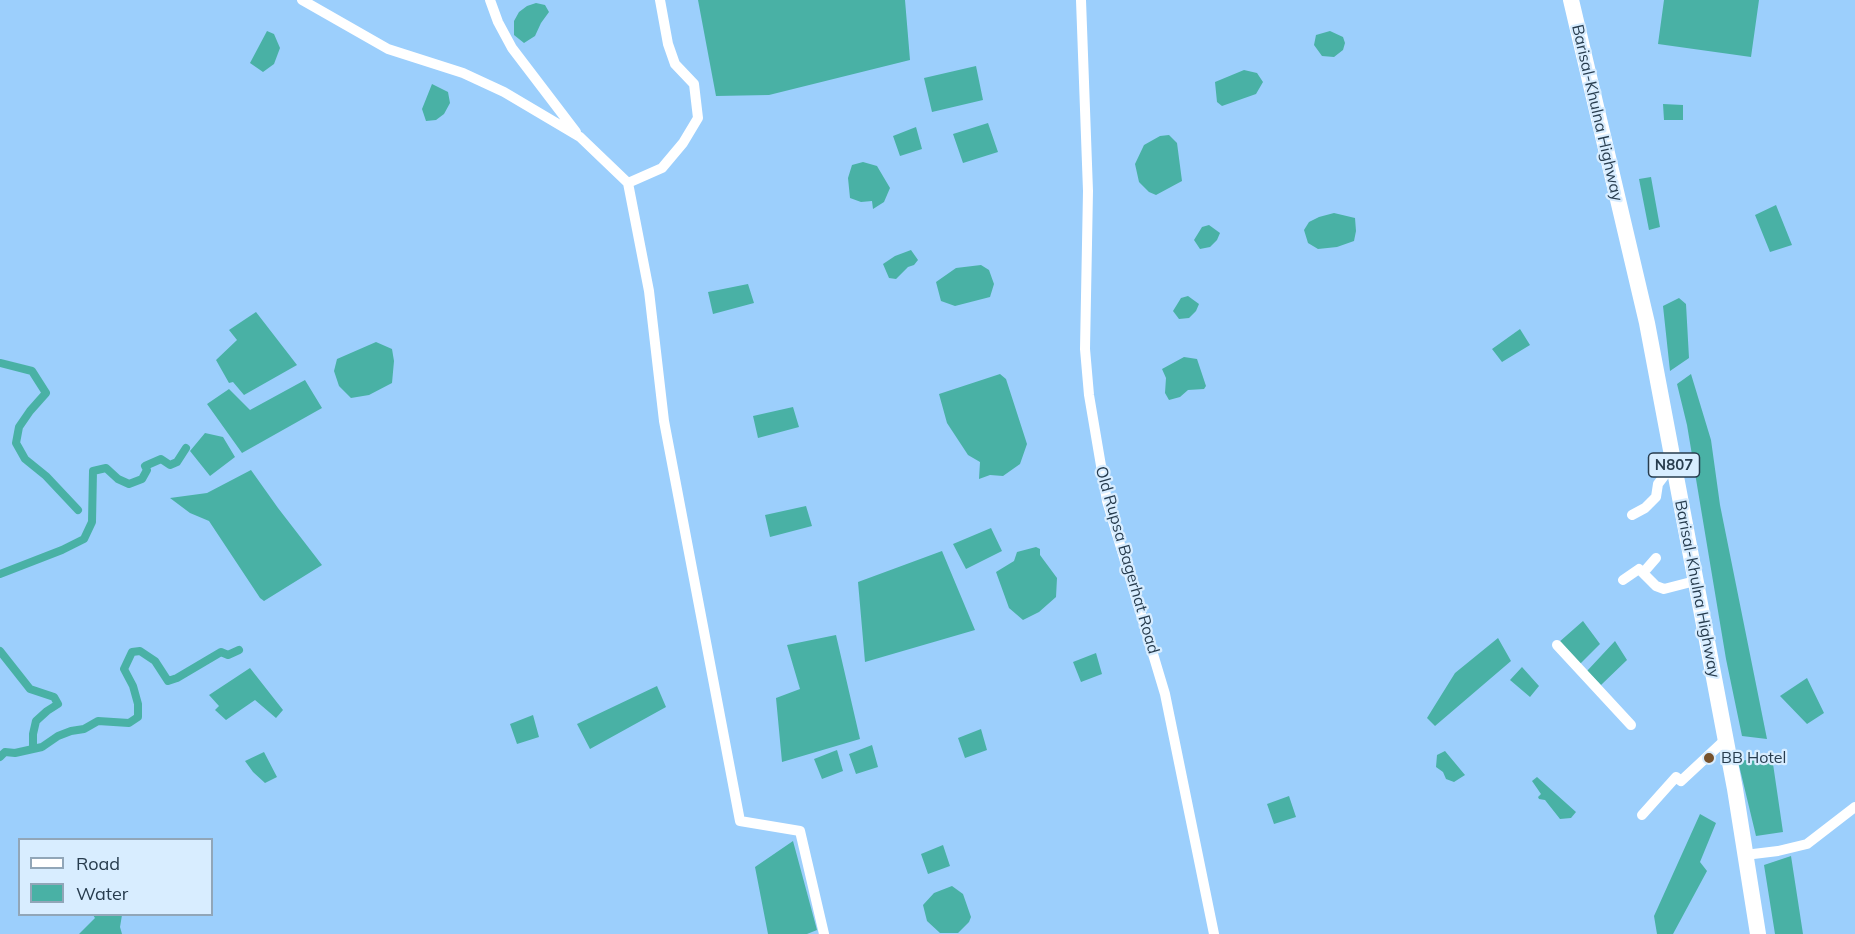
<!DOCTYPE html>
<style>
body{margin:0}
#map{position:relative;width:1855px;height:934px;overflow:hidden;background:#9ccffc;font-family:Mulish,sans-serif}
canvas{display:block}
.legend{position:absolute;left:18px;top:838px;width:195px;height:78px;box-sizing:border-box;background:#d8edff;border:2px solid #91a6b8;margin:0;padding:8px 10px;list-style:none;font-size:18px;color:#273c4e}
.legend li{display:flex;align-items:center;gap:12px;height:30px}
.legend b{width:30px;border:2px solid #91a6b8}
</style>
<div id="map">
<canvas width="1855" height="934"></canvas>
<ul class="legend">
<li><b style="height:8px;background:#fff"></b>Road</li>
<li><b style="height:16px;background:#49b1a5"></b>Water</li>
</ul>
</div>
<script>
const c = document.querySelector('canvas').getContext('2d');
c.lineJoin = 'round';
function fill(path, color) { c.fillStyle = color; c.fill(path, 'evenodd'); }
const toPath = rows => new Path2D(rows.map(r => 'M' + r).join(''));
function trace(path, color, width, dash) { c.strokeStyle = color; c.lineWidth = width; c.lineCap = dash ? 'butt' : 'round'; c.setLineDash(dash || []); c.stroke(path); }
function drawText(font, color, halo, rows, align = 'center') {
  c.font = font + ' Mulish,sans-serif'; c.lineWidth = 4.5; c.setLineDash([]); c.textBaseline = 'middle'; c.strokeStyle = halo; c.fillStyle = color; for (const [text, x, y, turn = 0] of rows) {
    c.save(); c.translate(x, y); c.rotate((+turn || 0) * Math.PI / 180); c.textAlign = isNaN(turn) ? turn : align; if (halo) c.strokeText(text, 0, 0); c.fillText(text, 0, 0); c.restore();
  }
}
fill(toPath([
 [698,0,905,0,910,60,769,95,716,96],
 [1664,0,1759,0,1751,57,1658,44],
 [536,3,545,5,549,12,541,23,535,36,524,43,514,35,514,21,519,12,527,6],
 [267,31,274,34,280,48,274,64,263,72,250,63],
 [1330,31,1343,37,1345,43,1343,50,1334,57,1322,56,1314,45,1316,35],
 [976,66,983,100,932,112,924,78],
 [1244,70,1257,73,1263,82,1256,94,1222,106,1217,102,1215,82],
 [432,84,448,92,450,103,444,114,436,120,426,121,422,109],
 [1663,104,1683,105,1683,120,1664,120],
 [988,123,998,152,963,163,953,134],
 [916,127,922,149,900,156,893,136],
 [1169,135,1177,143,1182,181,1156,195,1149,192,1139,182,1135,164,1144,145,1160,136],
 [863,162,877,166,890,188,884,202,873,209,872,201,861,202,850,198,848,178,852,165],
 [1651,177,1660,227,1649,230,1639,179],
 [1776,205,1792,245,1770,252,1755,215],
 [1334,213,1355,218,1356,231,1354,241,1337,247,1318,249,1308,243,1304,230,1309,222,1319,217],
 [1209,225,1220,233,1217,240,1210,247,1200,249,1194,240,1202,227],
 [911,250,918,260,914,265,908,267,896,279,889,278,883,264,895,256],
 [981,265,989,270,994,284,990,297,955,306,941,301,936,282,956,268],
 [748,284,754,303,713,314,708,292],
 [1188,296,1199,304,1196,311,1189,318,1179,319,1173,311,1181,298],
 [1679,298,1686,304,1689,358,1670,371,1663,306],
 [256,312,297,365,244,395,233,382,229,383,216,360,237,340,229,330],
 [1520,329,1530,345,1502,362,1492,349],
 [376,342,392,349,394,361,392,383,369,395,351,398,339,386,334,371,337,359],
 [1184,357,1197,359,1206,386,1204,389,1188,390,1180,397,1169,400,1165,393,1166,378,1162,369],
 [1000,374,1006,379,1027,444,1020,464,1003,476,990,475,979,479,980,462,968,455,947,423,939,394],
 [1691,374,1711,440,1720,505,1767,739,1742,736,1726,659,1687,425,1677,384],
 [305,380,322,408,242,453,207,404,229,389,250,410],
 [793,407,799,427,758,438,753,416],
 [205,433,223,437,235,457,210,476,190,451],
 [251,470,278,508,322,565,264,601,260,598,209,521,190,513,170,498,207,493],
 [806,506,812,526,770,537,765,515],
 [991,528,1002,551,966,569,953,544],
 [1036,547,1040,549,1040,555,1057,578,1056,597,1039,612,1023,620,1009,608,996,572,1014,561,1017,552],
 [942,551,975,630,865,662,858,582],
 [1583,621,1600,644,1580,664,1558,643],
 [836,635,860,739,782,762,776,698,800,689,787,645],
 [1498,638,1511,661,1435,726,1427,718,1455,673],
 [1615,641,1627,660,1601,685,1587,671],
 [1096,653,1102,674,1081,682,1073,662],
 [1522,667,1539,686,1530,697,1510,680],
 [250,668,283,710,276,718,255,700,226,720,215,710,219,706,209,695],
 [1807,678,1824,713,1807,724,1780,696],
 [657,686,666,707,590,749,577,724],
 [533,715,539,737,517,744,510,724],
 [981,729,987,750,965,758,958,738],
 [872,745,878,767,856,774,849,754],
 [837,750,843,771,822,779,814,759],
 [1445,751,1465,775,1454,782,1446,779,1443,772,1436,767,1437,755],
 [264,752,277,777,265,783,253,772,245,761],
 [1772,757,1783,832,1756,836,1738,761],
 [1537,777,1576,812,1571,818,1560,819,1545,800,1539,799,1538,797,1541,794,1532,781],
 [1289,796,1296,817,1274,824,1267,804],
 [1700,814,1716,823,1700,862,1707,871,1673,934,1657,934,1654,916],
 [793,841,817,930,807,934,768,934,755,867],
 [943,845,950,866,928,874,921,854],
 [1791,856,1803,934,1775,934,1764,865],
 [952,886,963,894,971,917,969,922,958,933,940,933,927,921,923,905,934,893],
 [93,915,122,915,120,927,122,934,79,934,95,918]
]), '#49b1a5');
trace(toPath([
 [0,363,32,371,46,393,30,411,19,427,16,443,25,459,46,476,78,510],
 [0,574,62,550,84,539,92,522,93,471,106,468,118,479,129,484,142,479,147,470,145,466,161,459,170,465,177,462,186,448],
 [0,651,30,689,54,697,58,704,47,711,36,721,33,734,33,749,15,753,5,752,0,757],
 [33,749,42,747,58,736,71,731,84,729,98,721,129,723,138,717,138,704,133,686,124,669,132,652,140,651,155,661,168,681,177,678,221,652,228,655,239,650]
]), '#49b1a5', 8);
trace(toPath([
 [302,0,388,49,463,73,504,92,580,137,628,183,649,291,664,421,740,821,800,831,824,934],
 [490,0,498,22,512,48,576,132],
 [1081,0,1088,191,1085,349,1089,395,1107,501,1165,694,1214,934],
 [628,183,662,168,683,143,698,118,694,84,675,64,668,44,660,0],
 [1632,515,1645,508,1656,497,1658,484,1673,464],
 [1656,558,1643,573,1656,586,1664,589,1695,581],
 [1623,580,1639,569,1643,573],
 [1557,645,1631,725],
 [1642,815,1676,777,1681,781,1725,740],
 [1745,855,1778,851,1807,844,1855,807]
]), '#fff', 10);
trace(toPath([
 [1571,0,1647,323,1735,789,1758,934]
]), '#fff', 16);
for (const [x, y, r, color] of [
 [1709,758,6,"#77522d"]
]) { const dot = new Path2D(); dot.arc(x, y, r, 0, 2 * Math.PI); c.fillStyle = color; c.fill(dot); trace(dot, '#d8edff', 2); }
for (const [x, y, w] of [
 [1674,465,51]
]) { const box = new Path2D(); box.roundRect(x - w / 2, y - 12, w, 24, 4.5); c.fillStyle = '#d8edff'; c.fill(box); trace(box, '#273c4e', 1.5); }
drawText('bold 15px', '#273c4e', null, [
 ["N807",1674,465]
]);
drawText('16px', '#273c4e', '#d8edff', [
 ["Barisal-Khulna Highway",1597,113,77],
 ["Old Rupsa Bagerhat Road",1127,560,74],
 ["Barisal-Khulna Highway",1697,589,79]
]);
drawText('16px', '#273c4e', '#d8edff', [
 ["BB Hotel",1721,758]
], 'left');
</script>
